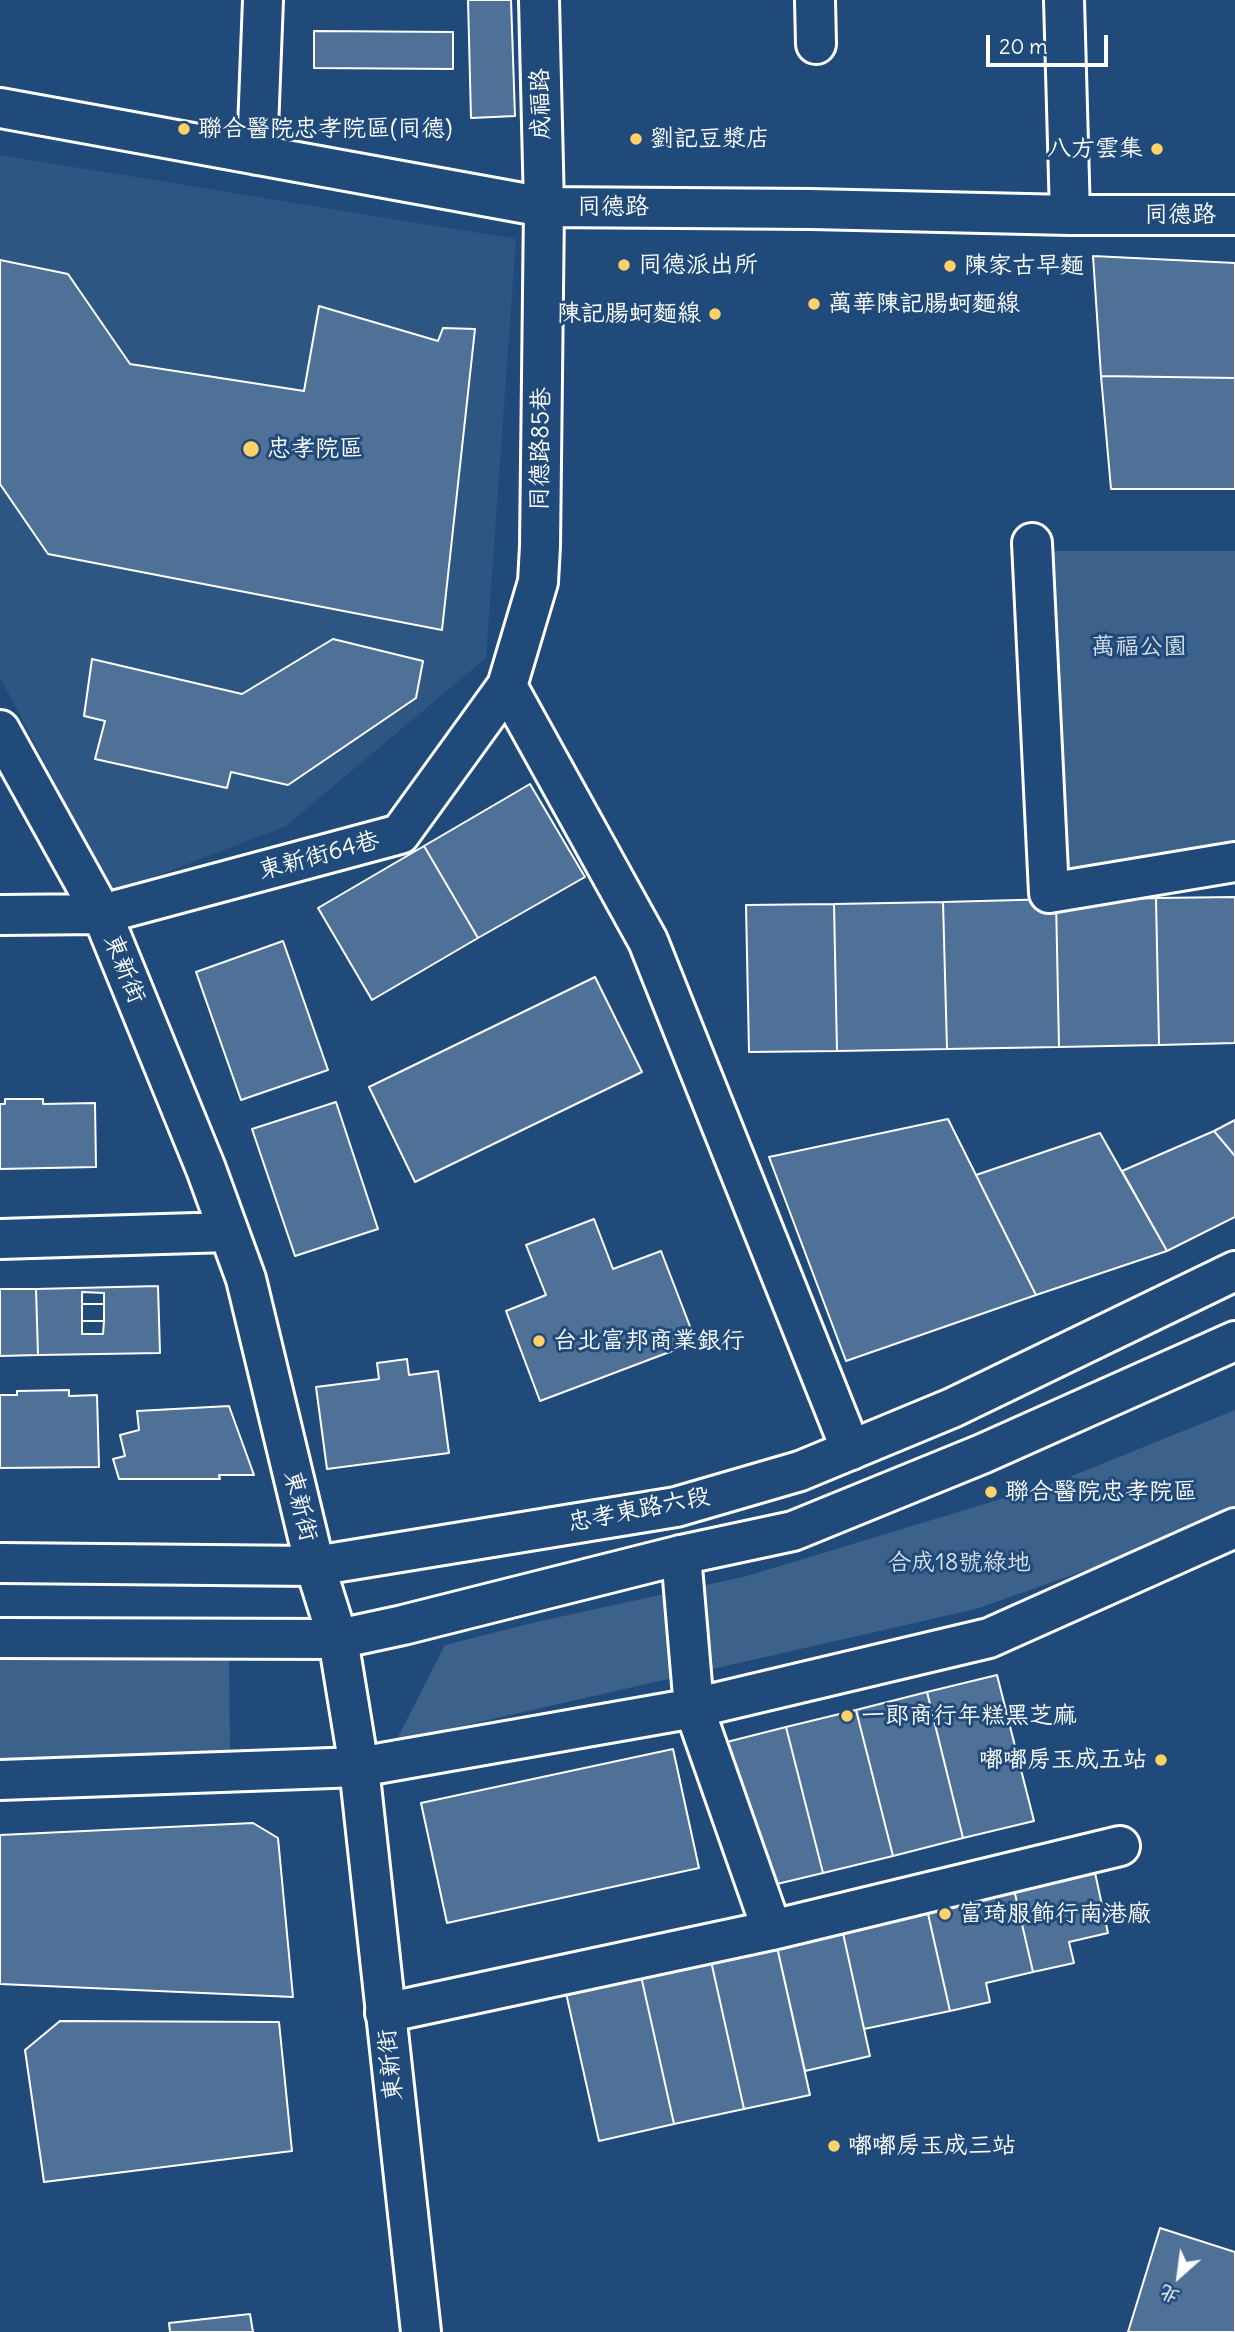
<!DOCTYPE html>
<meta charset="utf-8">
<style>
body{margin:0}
#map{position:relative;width:1235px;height:2332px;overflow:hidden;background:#1f4a7a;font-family:Delius,"LXGW WenKai TC",sans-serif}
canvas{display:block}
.north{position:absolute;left:1144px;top:2241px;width:70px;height:70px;-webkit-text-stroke:5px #1f4a7a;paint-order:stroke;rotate:208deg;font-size:19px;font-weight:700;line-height:28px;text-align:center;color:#fff}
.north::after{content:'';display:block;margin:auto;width:24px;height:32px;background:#fff;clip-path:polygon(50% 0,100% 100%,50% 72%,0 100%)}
.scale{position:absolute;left:986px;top:35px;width:122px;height:32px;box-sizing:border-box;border:4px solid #fff;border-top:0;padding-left:9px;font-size:21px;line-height:24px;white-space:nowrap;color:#fff;-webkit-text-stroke:5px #1f4a7a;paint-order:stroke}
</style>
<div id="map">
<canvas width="1235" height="2332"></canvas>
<div class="north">北</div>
<div class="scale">20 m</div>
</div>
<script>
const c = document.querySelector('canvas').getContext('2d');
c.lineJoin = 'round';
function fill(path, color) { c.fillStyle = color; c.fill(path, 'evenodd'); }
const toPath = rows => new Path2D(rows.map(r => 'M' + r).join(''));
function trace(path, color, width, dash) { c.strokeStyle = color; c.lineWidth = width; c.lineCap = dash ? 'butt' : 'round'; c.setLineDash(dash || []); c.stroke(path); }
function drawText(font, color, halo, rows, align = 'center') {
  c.font = font + ' Delius,"LXGW WenKai TC",sans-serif'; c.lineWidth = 6; c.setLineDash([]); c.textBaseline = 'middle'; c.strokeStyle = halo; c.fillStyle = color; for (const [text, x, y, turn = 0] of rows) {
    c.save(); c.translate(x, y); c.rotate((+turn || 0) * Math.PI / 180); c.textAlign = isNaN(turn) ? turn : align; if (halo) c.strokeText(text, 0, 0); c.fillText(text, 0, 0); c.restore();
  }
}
fill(toPath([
 [0,155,516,239,486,658,286,826,112,893,0,677]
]), '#2e5683');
fill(toPath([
 [1039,551,1235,551,1235,854,1055,885],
 [1235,1410,1235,1516,1226,1521,976,1609,396,1741,445,1645,536,1622,747,1576,1057,1482],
 [0,1655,229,1657,230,1753,0,1764]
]), '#3c618b');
const building = toPath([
 [468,0,511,0,515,116,471,118,468,0],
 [314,31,453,32,453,69,314,68,314,31],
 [1093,256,1235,263,1235,378,1101,376,1093,256],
 [0,260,68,274,130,364,304,391,319,306,438,341,443,328,475,329,442,630,48,554,0,484,0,260],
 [1101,376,1235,378,1235,489,1111,489,1101,376],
 [333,639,423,661,416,698,288,785,231,772,227,788,95,759,105,721,84,716,92,659,242,694,333,639],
 [530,784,585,877,478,938,424,846,530,784],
 [424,846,478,938,372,1000,318,908,424,846],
 [1235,897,1235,1043,1159,1045,1156,898,1235,897],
 [1156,898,1159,1045,1059,1047,1056,899,1156,898],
 [1056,899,1059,1047,947,1049,943,902,1056,899],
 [943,902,947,1049,837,1051,834,904,943,902],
 [834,904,837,1051,749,1052,746,905,834,904],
 [283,941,328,1070,241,1100,196,972,283,941],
 [595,977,642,1072,415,1182,369,1087,595,977],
 [5,1099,43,1099,43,1104,95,1103,96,1167,0,1169,0,1104,5,1104,5,1099],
 [336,1102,378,1229,295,1256,252,1129,336,1102],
 [948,1119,1036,1295,846,1361,769,1157,948,1119],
 [1235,1120,1235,1156,1214,1131,1235,1120],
 [1214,1131,1235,1156,1235,1217,1167,1251,1122,1171,1214,1131],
 [1100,1133,1167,1251,1036,1295,976,1175,1100,1133],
 [594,1219,613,1269,661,1251,696,1342,540,1401,506,1311,546,1295,526,1245,594,1219],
 [158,1286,160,1353,38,1355,36,1289,158,1286],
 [0,1289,36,1289,38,1355,0,1356,0,1289],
 [82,1292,104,1293,104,1304,82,1304,82,1292],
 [82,1304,104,1304,104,1321,82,1321,82,1304],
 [82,1321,104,1321,103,1334,82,1334,82,1321],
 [407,1359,409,1375,438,1371,449,1453,327,1469,316,1387,379,1379,377,1363,407,1359],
 [69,1390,69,1396,97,1395,99,1467,0,1468,0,1395,17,1395,17,1391,69,1390],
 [229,1406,254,1475,219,1475,220,1479,119,1479,113,1459,125,1456,120,1435,139,1430,137,1411,229,1406],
 [997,1675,1034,1821,963,1838,927,1692,997,1675],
 [927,1692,963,1838,893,1856,856,1710,927,1692],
 [856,1710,893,1856,823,1873,786,1727,856,1710],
 [786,1727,823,1873,752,1890,715,1745,786,1727],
 [673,1749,699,1868,447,1923,421,1803,673,1749],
 [253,1823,278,1838,293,1997,0,1984,0,1835,253,1823],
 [1094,1868,1108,1933,1069,1942,1074,1963,1033,1972,1013,1885,1094,1868],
 [1013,1885,1033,1972,986,1983,990,2002,950,2011,926,1905,1013,1885],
 [926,1905,950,2011,864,2029,841,1924,926,1905],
 [841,1924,870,2056,805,2071,775,1938,841,1924],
 [775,1938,810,2095,744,2109,709,1952,775,1938],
 [709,1952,744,2109,674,2124,639,1967,709,1952],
 [639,1967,674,2124,599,2141,564,1984,639,1967],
 [60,2021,279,2022,292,2151,44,2182,25,2050,60,2021],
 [1160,2228,1235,2252,1235,2332,1128,2332,1160,2228],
 [250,2314,253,2332,170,2332,169,2323,250,2314]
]);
fill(building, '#507197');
trace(building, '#fff', 2);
const minor = toPath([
 [815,0,816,44],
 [1064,0,1070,215],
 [0,108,544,207,811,209,1070,215,1235,215],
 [257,155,263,0],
 [1032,543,1049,893,1235,862],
 [507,686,648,941,851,1450],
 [0,730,102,914,206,1169,246,1279,315,1566,338,1639],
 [0,915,102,914,400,834,507,686,538,582,540,546,544,207,539,0],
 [0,1239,228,1232],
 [681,1555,694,1708,772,1930,1120,1846],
 [0,1780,359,1767,694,1708,989,1638,1235,1528],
 [385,2013,772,1930]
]);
const major = toPath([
 [0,1563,315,1566,676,1507,800,1471,952,1408,1235,1271],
 [0,1638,338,1639,403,1625,681,1555,793,1531,982,1454,1235,1341],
 [338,1639,359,1767,421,2332]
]);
trace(minor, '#fff', 44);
trace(major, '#fff', 44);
trace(minor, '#1f4a7a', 38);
trace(major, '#1f4a7a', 38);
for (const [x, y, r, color] of [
 [184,129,7,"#ffd166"],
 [636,139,7,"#ffd166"],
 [1157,149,7,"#ffd166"],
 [624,265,7,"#ffd166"],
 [950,266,7,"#ffd166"],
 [814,304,7,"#ffd166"],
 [715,314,7,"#ffd166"],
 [251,449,9,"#ffd166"],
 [539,1341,7,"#ffd166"],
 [991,1492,7,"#ffd166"],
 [847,1716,7,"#ffd166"],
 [1161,1760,7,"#ffd166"],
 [945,1914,7,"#ffd166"],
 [834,2146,7,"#ffd166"]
]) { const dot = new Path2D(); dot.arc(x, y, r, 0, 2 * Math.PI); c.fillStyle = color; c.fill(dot); trace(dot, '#1f4a7a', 2.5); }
drawText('24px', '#fff', '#1f4a7a', [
 ["成福路",541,104,-91],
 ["同德路",613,207],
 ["同德路",1180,215],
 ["同德路85巷",541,449,-89],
 ["東新街64巷",319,856,-15],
 ["東新街",124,969,68],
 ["東新街",300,1506,76],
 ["忠孝東路六段",639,1510,-11],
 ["東新街",391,2065,-96]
]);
drawText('24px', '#fff', '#1f4a7a', [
 ["聯合醫院忠孝院區(同德)",198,129],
 ["劉記豆漿店",650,139],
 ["八方雲集",1143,149,"right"],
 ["同德派出所",638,265],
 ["陳家古早麵",964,266],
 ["萬華陳記腸蚵麵線",828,304],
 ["陳記腸蚵麵線",701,314,"right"],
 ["忠孝院區",267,449],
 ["台北富邦商業銀行",553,1341],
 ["聯合醫院忠孝院區",1005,1492],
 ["一郎商行年糕黑芝麻",861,1716],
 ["嘟嘟房玉成五站",1147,1760,"right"],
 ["富琦服飾行南港廠",959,1914],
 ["嘟嘟房玉成三站",848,2146]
], 'left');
drawText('24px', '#d8dfe8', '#1f4a7a', [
 ["萬福公園",1139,647],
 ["合成18號綠地",959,1563]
]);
</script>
